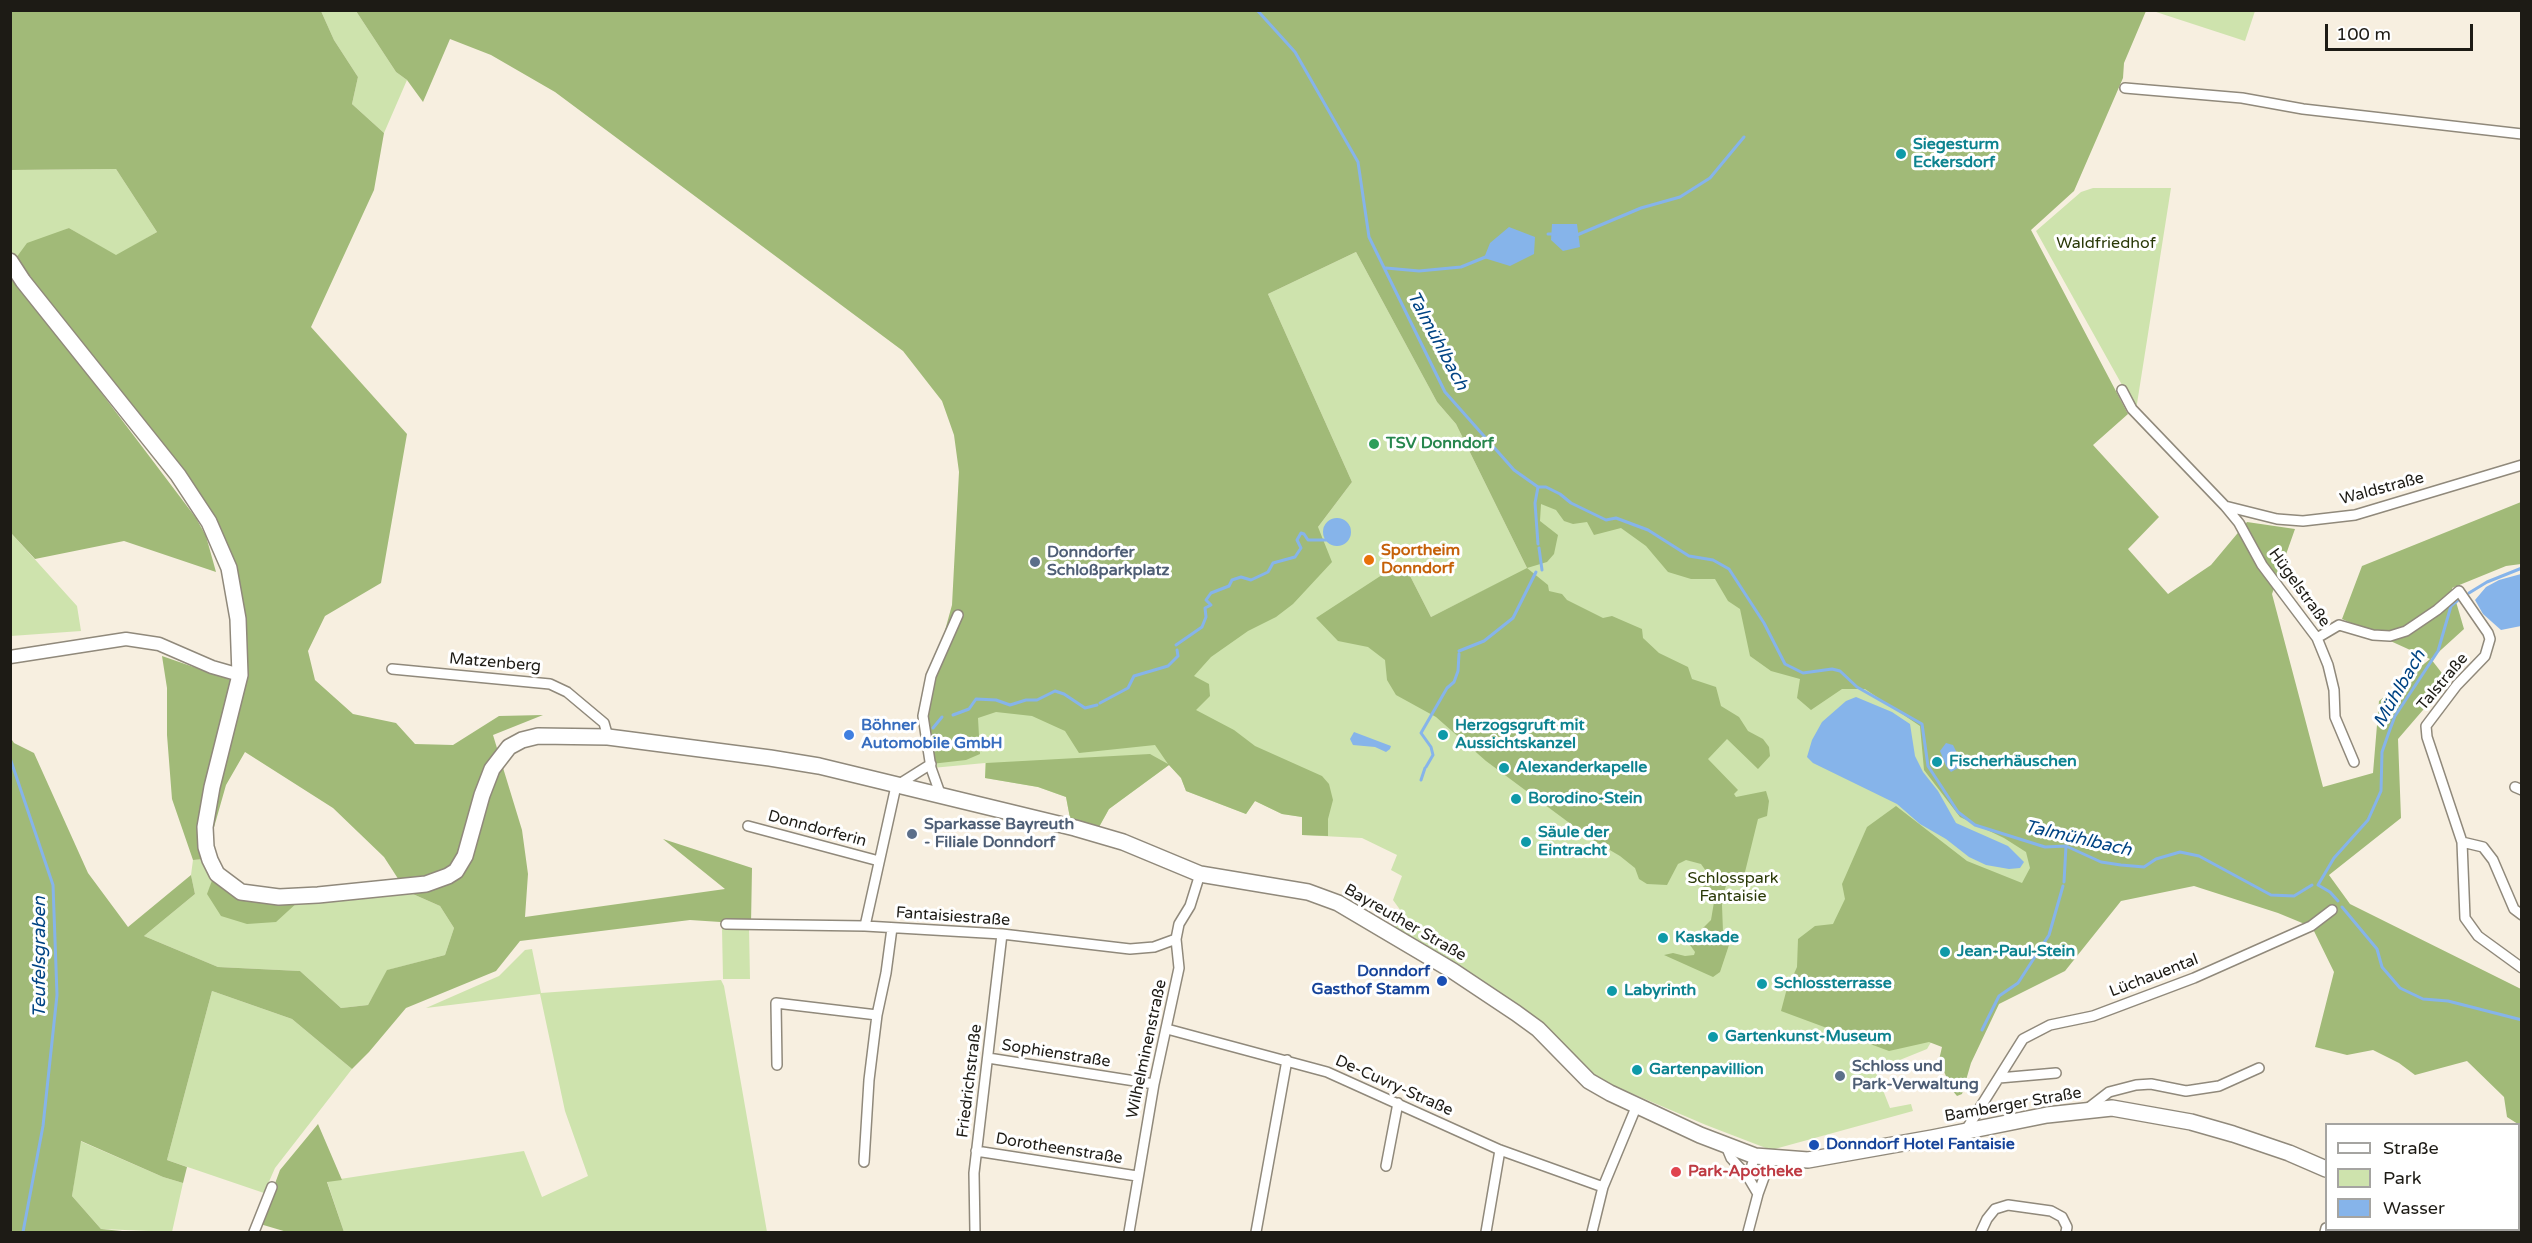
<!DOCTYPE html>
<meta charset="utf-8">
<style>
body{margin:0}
#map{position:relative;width:2532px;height:1243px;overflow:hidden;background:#f7efe0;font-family:"Varela Round",sans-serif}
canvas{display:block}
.frame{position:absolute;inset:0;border:12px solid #1d1b15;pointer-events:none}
.legend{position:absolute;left:2325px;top:1123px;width:195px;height:108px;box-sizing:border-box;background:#fff;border:2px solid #a5a4a1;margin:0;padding:8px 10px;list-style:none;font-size:18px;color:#1d1b15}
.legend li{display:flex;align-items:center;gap:12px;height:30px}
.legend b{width:30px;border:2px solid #a5a4a1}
.scale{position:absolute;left:2325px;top:24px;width:148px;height:27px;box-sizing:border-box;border:3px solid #1d1b15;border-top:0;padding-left:8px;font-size:18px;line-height:21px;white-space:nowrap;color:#1d1b15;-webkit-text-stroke:4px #fff;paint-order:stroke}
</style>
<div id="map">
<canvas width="2532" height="1243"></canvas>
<div class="frame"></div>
<ul class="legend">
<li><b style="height:8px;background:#fff"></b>Straße</li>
<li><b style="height:16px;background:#cee3ad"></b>Park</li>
<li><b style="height:16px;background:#86b4ea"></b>Wasser</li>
</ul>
<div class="scale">100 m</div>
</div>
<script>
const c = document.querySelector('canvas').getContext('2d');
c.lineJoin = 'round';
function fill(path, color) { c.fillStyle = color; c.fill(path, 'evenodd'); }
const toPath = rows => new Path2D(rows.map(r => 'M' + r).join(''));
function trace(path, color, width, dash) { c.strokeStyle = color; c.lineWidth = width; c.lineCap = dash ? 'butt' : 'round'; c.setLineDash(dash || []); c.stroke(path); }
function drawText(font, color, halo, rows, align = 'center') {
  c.font = font + ' "Varela Round",sans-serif'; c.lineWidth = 6; c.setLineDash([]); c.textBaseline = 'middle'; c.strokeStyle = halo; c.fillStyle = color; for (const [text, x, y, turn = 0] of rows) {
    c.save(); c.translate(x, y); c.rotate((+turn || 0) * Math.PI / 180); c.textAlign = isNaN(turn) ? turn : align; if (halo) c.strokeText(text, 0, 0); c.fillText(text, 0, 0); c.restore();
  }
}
fill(toPath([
 [321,11,356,11,396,72,407,80,384,133,352,104,358,77,334,40],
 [2153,11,2255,10,2255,11,2245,41],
 [116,169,157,232,116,256,69,228,16,258,11,250,10,170],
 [2093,188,2171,188,2136,410,2036,231,2081,192],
 [1356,252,1437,402,1456,424,1527,568,1528,483,1982,695,2048,844,1927,1049,1875,1070,1890,1108,1911,1104,1913,1111,1771,1150,1706,1125,1600,1080,1520,1007,1393,927,1406,918,1393,900,1402,876,1391,870,1397,855,1362,838,1302,835,1302,817,1282,814,1255,801,1246,814,1186,791,1181,778,1169,765,1109,809,1099,827,1070,818,1066,797,1038,787,985,778,985,763,932,768,926,741,1318,527,1352,482,1268,294],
 [1405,566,1431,617,1527,569,1424,633],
 [11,533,77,606,81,631,11,636],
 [205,859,214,875,208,894,299,901,406,891,440,906,454,928,445,955,388,970,368,1005,341,1008,300,971,218,967,144,936,195,894,191,875,193,860],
 [722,928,749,928,750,979,723,979],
 [532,949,541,993,721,980,724,986,767,1232,344,1232,327,1181,524,1151,542,1197,588,1176,565,1111,540,994,426,1008,499,976,525,950],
 [212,991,292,1019,352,1069,275,1168,264,1193,167,1160],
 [80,1141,163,1177,183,1183,172,1232,101,1229,72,1196]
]), '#cee3ad');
fill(toPath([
 [11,11,321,11,334,40,358,77,352,104,384,133,374,190,311,327,407,434,381,583,325,616,308,651,315,680,353,714,396,723,415,744,453,745,499,716,543,715,493,735,522,830,528,874,525,917,725,889,663,839,752,868,751,924,690,920,520,941,496,971,406,1008,369,1052,352,1069,292,1019,212,991,167,1160,187,1167,183,1183,163,1177,81,1141,72,1196,101,1229,133,1232,11,1232,10,737,14,743,34,753,88,873,128,927,191,875,195,894,144,936,218,967,300,971,341,1008,368,1005,387,970,445,955,454,928,440,906,406,891,384,857,333,808,245,752,226,785,205,859,193,860,172,799,167,735,167,688,162,656,231,680,248,677,237,579,189,484,16,258,27,243,69,228,116,255,157,232,116,169,11,170],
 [356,11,2146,11,2124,63,2123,78,2074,191,2031,230,2128,414,2093,445,2159,517,2128,549,2168,594,2211,565,2247,522,2295,529,2272,594,2323,787,2373,773,2379,701,2430,659,2342,619,2362,566,2521,502,2521,564,2506,566,2452,588,2464,629,2431,659,2448,681,2398,739,2401,818,2329,875,2350,904,2521,989,2521,1126,2507,1117,2504,1097,2467,1061,2415,1075,2399,1063,2373,1050,2347,1055,2315,1047,2334,972,2312,927,2278,913,2194,886,2121,901,2065,971,1999,1004,1971,1063,1962,1094,1957,1096,1952,1090,1939,1060,1942,1047,1929,1042,1889,1051,1781,1011,1786,992,1797,967,1798,939,1815,926,1833,924,1845,899,1842,884,1867,827,1896,806,1967,861,2022,883,2030,868,2026,852,2004,838,1960,817,1924,770,1920,726,1865,689,1842,689,1811,710,1797,698,1800,679,1771,671,1750,656,1740,609,1728,601,1715,579,1691,579,1668,572,1646,546,1621,528,1594,535,1587,522,1573,524,1564,521,1556,510,1541,504,1540,521,1558,535,1554,554,1547,562,1527,568,1548,585,1549,591,1562,594,1567,600,1603,618,1612,616,1642,629,1643,638,1659,653,1688,667,1692,679,1716,687,1721,706,1739,717,1748,731,1763,739,1769,747,1770,756,1758,769,1727,739,1708,759,1738,790,1734,794,1736,797,1766,791,1769,801,1767,816,1758,819,1745,872,1736,877,1729,876,1725,889,1722,905,1723,932,1731,939,1720,972,1713,977,1664,955,1673,953,1685,956,1694,955,1695,952,1690,945,1693,938,1711,920,1714,902,1701,892,1707,878,1706,871,1701,864,1686,860,1678,864,1667,885,1647,884,1639,879,1635,868,1620,856,1591,839,1486,761,1436,717,1396,695,1387,680,1385,660,1368,647,1338,641,1316,618,1385,573,1405,566,1431,617,1527,568,1456,424,1437,402,1356,252,1268,294,1352,482,1318,527,1332,562,1293,604,1276,617,1248,631,1211,657,1194,676,1209,684,1210,696,1196,710,1234,730,1255,746,1322,776,1329,784,1333,800,1328,819,1328,836,1302,835,1302,817,1282,814,1255,801,1246,814,1186,791,1181,778,1169,765,1109,809,1099,827,1070,818,1066,797,1038,787,985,778,986,763,1150,754,1168,764,1155,745,1079,753,1065,731,1032,716,996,712,978,718,980,754,966,760,931,764,925,703,952,605,959,472,954,435,942,401,903,351,555,92,491,55,450,39,423,102,407,80,396,72],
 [10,272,196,518,206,536,216,572,124,541,35,559,11,533],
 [214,875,224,886,299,901,276,922,247,924,221,916,207,894],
 [318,1124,342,1180,327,1182,344,1232,287,1232,260,1224,280,1170]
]), '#a1ba78');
fill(toPath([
 [1552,224,1577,224,1580,247,1563,251,1551,240],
 [1509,227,1535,237,1534,254,1510,266,1484,258,1490,243],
 '1323 532a14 14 0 1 1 28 0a14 14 0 1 1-28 0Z',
 [2521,574,2521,626,2501,630,2483,614,2475,600,2486,587,2499,580],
 [1856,697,1892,712,1910,724,1915,756,1923,772,1938,791,1956,823,2008,846,2024,862,2020,868,2009,869,1986,865,1969,857,1946,839,1920,824,1897,804,1813,763,1807,757,1812,740,1822,722,1846,701],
 [1354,732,1391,746,1390,749,1386,752,1375,747,1353,745,1350,739],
 [1946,743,1953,745,1961,761,1958,768,1951,772,1946,766,1940,751]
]), '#86b4ea');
trace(toPath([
 [1257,10,1295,52,1358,162,1369,237,1445,392,1514,470,1538,487,1546,487,1560,494,1571,503,1606,520,1616,518,1648,530,1689,556,1713,560,1729,569,1764,623,1785,664,1803,673,1832,669,1840,671,1857,687,1922,724,1928,766,1958,812,1975,825,2045,847,2066,846,2101,862,2121,865,2144,867,2156,859,2180,852,2199,856,2271,895,2294,896,2312,885],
 [1548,234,1555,234],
 [1577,235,1641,208,1680,197,1710,178,1744,137],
 [1386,268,1419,271,1461,267,1488,256],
 [1538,487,1535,503,1538,544],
 [1539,548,1542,570],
 [2469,593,2487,582,2522,568],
 [1176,645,1202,627,1206,617,1205,608,1211,605,1206,600,1211,593,1229,586,1232,580,1241,577,1251,580,1268,572,1273,563,1295,557,1301,548,1297,540,1301,533,1304,534,1308,540,1326,540],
 [1459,651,1484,641,1513,618,1536,572],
 [1100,703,1128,688,1134,676,1168,666,1178,656,1177,650],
 [953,715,969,709,976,699,996,700,1010,705,1026,700,1037,700,1055,691,1064,694,1085,708,1097,705],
 [933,728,942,717],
 [10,758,53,885,57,995,43,1126,23,1232],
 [1426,767,1433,755,1431,747,1421,733,1447,688,1454,682,1458,671,1459,654],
 [1421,780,1425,768],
 [2064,882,2066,846],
 [2338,901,2330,892,2318,885,2334,858,2368,820,2381,791,2382,752,2389,732,2395,716,2438,651,2451,606,2458,600],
 [2342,907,2377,949,2382,967,2400,988,2423,999,2448,1001,2522,1020],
 [1982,1030,1999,996,2018,983,2049,935,2063,886]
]), '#86b4ea', 3);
const minor = toPath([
 [2125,88,2242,98,2303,109,2522,134],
 [2122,390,2132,409,2225,506,2277,519,2303,521,2355,515,2522,465],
 [2225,506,2239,523,2262,565,2317,638,2328,665,2334,690,2335,717,2354,762],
 [2317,638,2339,625,2373,635,2390,636,2406,631,2437,610,2459,591,2488,633,2490,639,2485,656,2457,685,2426,726,2427,737,2462,842,2465,918,2478,936,2522,968],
 [392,669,550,684,567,692,604,723,608,737],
 [2515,787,2522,790],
 [941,796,931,768,923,716,931,676,958,615],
 [748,826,879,861],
 [2462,842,2483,847,2493,860,2514,909,2522,915],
 [726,924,865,926,1002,934,1130,949,1154,947,1176,939],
 [865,926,896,786,931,764],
 [1167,1029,1327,1072,1500,1150,1603,1187],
 [988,1058,1154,1084],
 [777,1065,776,1003,877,1015],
 [1999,1078,2056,1073],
 [2087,1109,2109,1092,2136,1085,2151,1084,2186,1091,2219,1086,2259,1068],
 [1966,1130,2023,1039,2050,1025,2093,1016,2194,978,2311,926,2332,910],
 [1726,1146,1731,1158,1748,1177,1758,1194],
 [976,1151,1137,1176],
 [864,1162,869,1080,877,1015,886,973,892,928],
 [1386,1166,1398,1103],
 [1748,1177,1755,1156],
 [254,1232,272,1187],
 [975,1232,974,1173,1002,934],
 [1129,1232,1154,1084,1179,968,1176,939,1179,924,1190,906,1200,874],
 [1256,1232,1287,1060],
 [1486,1232,1500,1150],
 [1592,1232,1603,1187,1637,1105],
 [1748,1232,1758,1194,1771,1158],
 [1981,1232,1987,1219,1995,1209,2008,1205,2051,1211,2062,1217,2067,1227,2066,1232],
 [2325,1232,2326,1228],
 [2451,1232,2452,1230]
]);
const tertiary = toPath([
 [10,657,126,639,159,644,212,667,240,675]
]);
const primary = toPath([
 [10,261,23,281,178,475,209,522,229,568,238,619,240,675,212,787,205,827,206,847,210,860,217,874,241,892,279,897,318,895,426,884,448,876,456,871,465,856,482,795,492,769,509,747,522,740,538,736,608,737,770,758,819,766,1075,828,1123,842,1200,874,1308,892,1338,903,1453,971,1516,1013,1538,1029,1589,1081,1610,1093,1700,1135,1755,1156,1808,1160,1932,1138,2047,1115,2112,1108,2191,1122,2233,1134,2289,1153,2326,1169],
 [2518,1212,2522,1212]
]);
trace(minor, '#90897b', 12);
trace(tertiary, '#90897b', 15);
trace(primary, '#90897b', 18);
trace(minor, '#fff', 9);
trace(tertiary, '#fff', 12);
trace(primary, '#fff', 15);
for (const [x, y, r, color] of [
 [1901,154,6,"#0f9aa8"],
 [1374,444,6,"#2e9e5b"],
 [1369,560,6,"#e8710a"],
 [1035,562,6,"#5c6f8a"],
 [849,735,6,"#3f7fe0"],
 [1443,735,6,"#0f9aa8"],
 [1937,762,6,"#0f9aa8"],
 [1504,768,6,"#0f9aa8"],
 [1516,799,6,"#0f9aa8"],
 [912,834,6,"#5c6f8a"],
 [1526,842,6,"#0f9aa8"],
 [1663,938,6,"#0f9aa8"],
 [1945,952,6,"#0f9aa8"],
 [1442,981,6,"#1a4fb4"],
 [1762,984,6,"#0f9aa8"],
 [1612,991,6,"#0f9aa8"],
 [1713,1037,6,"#0f9aa8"],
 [1637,1070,6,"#0f9aa8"],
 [1840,1076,6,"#5c6f8a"],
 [1814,1145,6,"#1a4fb4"],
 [1676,1172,6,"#e0444e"]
]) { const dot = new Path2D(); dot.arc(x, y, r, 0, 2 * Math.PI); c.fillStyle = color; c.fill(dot); trace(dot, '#fff', 2); }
drawText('bold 16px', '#0d838f', '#fff', [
 ["Siegesturm",1913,145],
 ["Eckersdorf",1913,163],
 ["Herzogsgruft mit",1455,726],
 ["Aussichtskanzel",1455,744],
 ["Fischerhäuschen",1949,762],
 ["Alexanderkapelle",1516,768],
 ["Borodino-Stein",1528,799],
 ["Säule der",1538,833],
 ["Eintracht",1538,851],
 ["Kaskade",1675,938],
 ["Jean-Paul-Stein",1957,952],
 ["Schlossterrasse",1774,984],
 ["Labyrinth",1624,991],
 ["Gartenkunst-Museum",1725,1037],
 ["Gartenpavillion",1649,1070]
], 'left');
drawText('16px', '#2a3907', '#fff', [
 ["Waldfriedhof",2106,244],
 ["Schlosspark",1733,879],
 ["Fantaisie",1733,897]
]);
drawText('bold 16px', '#27864d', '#fff', [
 ["TSV Donndorf",1386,444]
], 'left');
drawText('16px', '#1d1b15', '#fff', [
 ["Waldstraße",2382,489,-15],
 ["Hügelstraße",2299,588,54],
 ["Matzenberg",495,663,5],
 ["Talstraße",2443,682,-50],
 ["Donndorferin",817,829,15],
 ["Fantaisiestraße",953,917,4],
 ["Bayreuther Straße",1405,923,30],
 ["Lüchauental",2154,976,-21],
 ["Wilhelminenstraße",1147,1049,-78],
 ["Sophienstraße",1056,1054,9],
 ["Friedrichstraße",970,1081,-83],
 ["De-Cuvry-Straße",1394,1086,24],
 ["Bamberger Straße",2013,1105,-10],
 ["Dorotheenstraße",1059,1149,9]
]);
drawText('bold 16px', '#c56008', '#fff', [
 ["Sportheim",1381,551],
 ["Donndorf",1381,569]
], 'left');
drawText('bold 16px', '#4e5e75', '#fff', [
 ["Donndorfer",1047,553],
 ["Schloßparkplatz",1047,571],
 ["Sparkasse Bayreuth",924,825],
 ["- Filiale Donndorf",924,843],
 ["Schloss und",1852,1067],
 ["Park-Verwaltung",1852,1085]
], 'left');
drawText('bold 16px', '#366cbe', '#fff', [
 ["Böhner",861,726],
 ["Automobile GmbH",861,744]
], 'left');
drawText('bold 16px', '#164399', '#fff', [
 ["Donndorf",1430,972],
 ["Gasthof Stamm",1430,990],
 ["Donndorf Hotel Fantaisie",1826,1145,"left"]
], 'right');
drawText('bold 16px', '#be3a42', '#fff', [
 ["Park-Apotheke",1688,1172]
], 'left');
drawText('italic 18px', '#004484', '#fff', [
 ["Talmühlbach",1437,341,62],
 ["Mühlbach",2400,689,-60],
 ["Talmühlbach",2078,839,13],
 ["Teufelsgraben",40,957,-90]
]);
</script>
